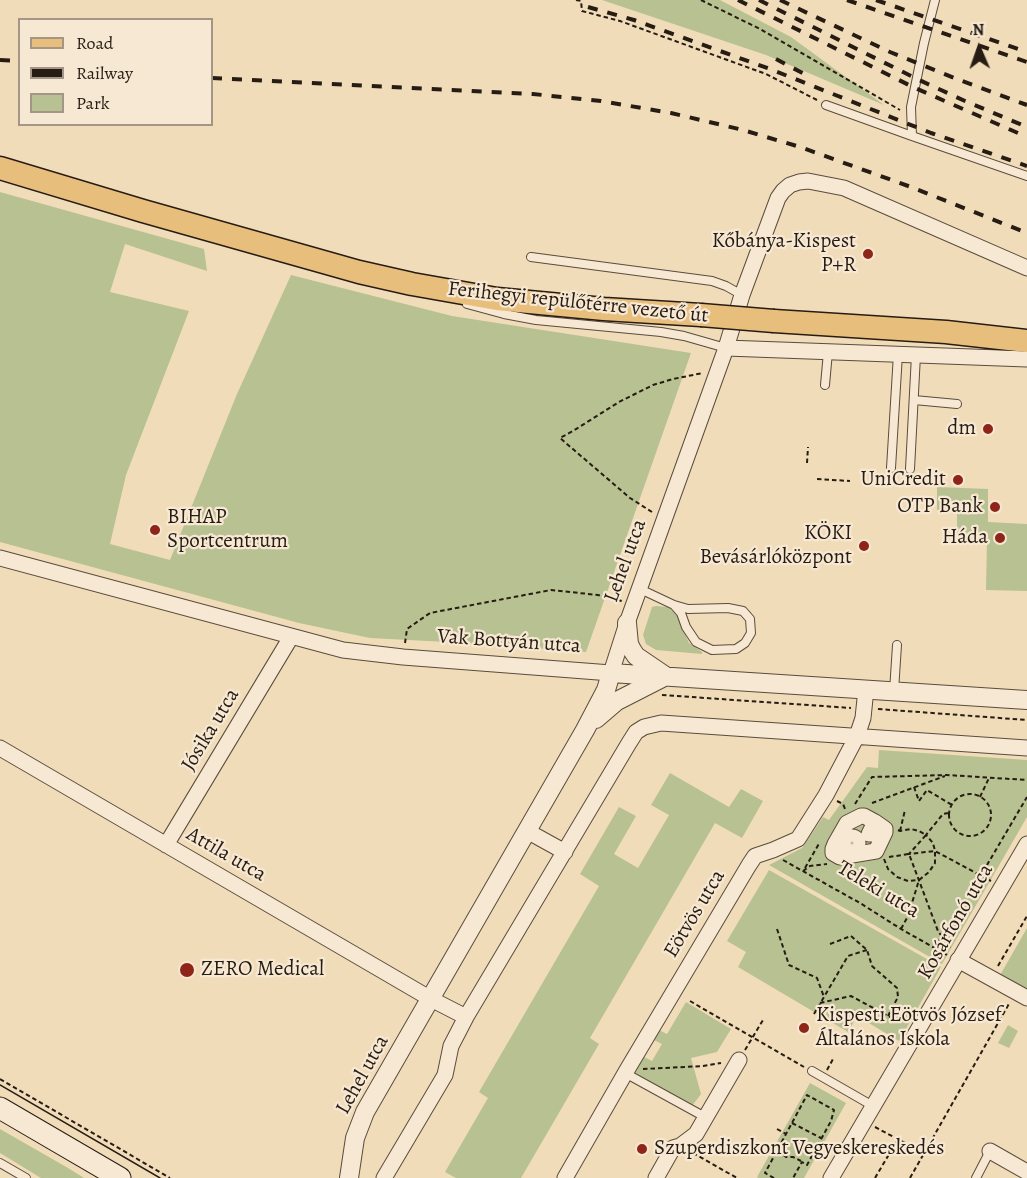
<!DOCTYPE html>
<meta charset="utf-8">
<style>
body{margin:0}
#map{position:relative;width:1027px;height:1178px;overflow:hidden;background:#f1dcba;font-family:Alegreya,serif}
canvas{display:block}
.legend{position:absolute;left:18px;top:18px;width:195px;height:108px;box-sizing:border-box;background:#f6e8d2;border:2px solid #a39686;margin:0;padding:8px 10px;list-style:none;font-size:18px;color:#271c13}
.legend li{display:flex;align-items:center;gap:12px;height:30px}
.legend b{width:30px;border:2px solid #a39686}
.north{position:absolute;left:949px;top:18px;width:60px;height:60px;-webkit-text-stroke:4px #f6e8d2;paint-order:stroke;rotate:358deg;font-size:16px;font-weight:700;line-height:24px;text-align:center;color:#271c13}
.north::after{content:'';display:block;margin:auto;width:21px;height:27px;background:#271c13;clip-path:polygon(50% 0,100% 100%,50% 72%,0 100%)}
</style>
<div id="map">
<canvas width="1027" height="1178"></canvas>
<ul class="legend">
<li><b style="height:8px;background:#e8be7d"></b>Road</li>
<li><b style="height:8px;background:#271c13"></b>Railway</li>
<li><b style="height:16px;background:#b8c191"></b>Park</li>
</ul>
<div class="north">N</div>
</div>
<script>
const c = document.querySelector('canvas').getContext('2d');
c.lineJoin = 'round';
function fill(path, color) { c.fillStyle = color; c.fill(path, 'evenodd'); }
const toPath = rows => new Path2D(rows.map(r => 'M' + r).join(''));
function trace(path, color, width, dash) { c.strokeStyle = color; c.lineWidth = width; c.lineCap = dash ? 'butt' : 'round'; c.setLineDash(dash || []); c.stroke(path); }
function drawText(font, color, halo, rows, align = 'center') {
  c.font = font + ' Alegreya,serif'; c.lineWidth = 4.5; c.setLineDash([]); c.textBaseline = 'middle'; c.strokeStyle = halo; c.fillStyle = color; for (const [text, x, y, turn = 0] of rows) {
    c.save(); c.translate(x, y); c.rotate((+turn || 0) * Math.PI / 180); c.textAlign = isNaN(turn) ? turn : align; if (halo) c.strokeText(text, 0, 0); c.fillText(text, 0, 0); c.restore();
  }
}
fill(toPath([
 [602,0,720,0,791,37,884,105,766,55],
 [0,192,204,249,207,271,125,244,110,292,189,311,126,475,110,544,170,560,237,394,291,275,452,316,691,353,586,652,466,643,370,638,299,623,0,542],
 [937,487,988,489,988,522,1027,524,1027,591,986,590,987,539,957,538,957,511,937,510],
 [656,606,668,607,675,612,681,622,684,632,689,643,702,652,702,654,656,650,646,644,643,635,652,607],
 [879,750,1027,760,1027,817,942,964,769,865,802,848,823,817,829,820,867,767,878,768],
 [670,773,729,807,741,789,763,801,742,838,715,823,590,1038,599,1044,521,1178,456,1178,445,1172,488,1098,479,1092,599,886,580,874,619,807,636,816,614,854,638,868,669,815,651,805],
 [769,870,941,967,899,1041,857,1016,848,1032,738,967,746,952,727,941],
 [1027,928,1027,993,999,977],
 [686,1002,731,1029,717,1052,691,1058,701,1094,692,1106,632,1071,639,1058,644,1057,652,1061,662,1044,652,1039,659,1030,667,1034],
 [1008,1025,1018,1031,1009,1048,998,1043],
 [810,1083,846,1103,804,1178,758,1178,757,1177],
 [0,1129,68,1168,84,1178,41,1178,0,1153]
]), '#b8c191');
const service = toPath([
 [935,0,924,43,911,107,912,136,1027,176],
 [826,105,912,136],
 [531,257,712,281,726,286,742,295],
 [467,304,504,314,536,320,661,332,684,336,726,348],
 [825,385,828,352],
 [914,400,957,404],
 [891,468,898,354],
 [910,469,916,355],
 [640,589,674,605,688,609,728,608,743,611,750,619,751,633,745,643,736,649,712,650,696,642,686,627,681,613,674,605],
 [894,691,897,645],
 [812,1071,873,1106],
 [625,1073,705,1117],
 [0,1163,26,1178],
 [976,1178,990,1151]
]);
const minor = toPath([
 [726,348,1027,359],
 [0,558,343,650,403,657,611,673,627,623,726,348,742,295,778,198,783,191,790,185,799,182,808,181,844,188,1027,268],
 [0,748,431,999,466,1017],
 [875,822,864,816,861,816,847,823,835,844,833,849,833,853,840,857,876,851,885,832,885,829,875,822,869,834,878,834,883,836],
 [527,831,565,852],
 '846 843a6 6 0 1 1 12 0a6 6 0 1 1-12 0Z',
 [166,845,291,637],
 [958,960,1027,998],
 [990,1151,1027,1172],
 [384,1178,445,1075,451,1046,466,1017,629,743,636,732,644,727,661,723,1027,748],
 [565,1178,627,1070,749,865,755,856,773,850,798,839,826,795,857,736,863,718,866,689],
 [656,1178,673,1148,680,1146,696,1134,739,1060],
 [831,1178,1027,844]
]);
const tertiary = toPath([
 [627,623,629,644,632,650,636,656,664,675],
 [596,719,617,701,664,677],
 [349,1178,355,1138,365,1112,585,730,606,690,611,673,1027,700]
]);
const secondary = toPath([
 [0,1108,120,1178]
]);
const primary = toPath([
 [0,168,143,211,359,272,412,284,497,299,604,309,701,315],
 [774,321,946,332,1027,341]
]);
trace(service, '#5a4c3d', 10);
trace(minor, '#5a4c3d', 17);
trace(tertiary, '#5a4c3d', 20);
trace(secondary, '#271c13', 23);
trace(primary, '#271c13', 25);
trace(toPath([
 [576,0,581,1,582,11,620,21,766,74,817,100],
 [701,0,760,29,900,110],
 [807,463,808,447],
 [817,479,850,481],
 [652,512,630,498,560,438,573,431,619,402,653,385,673,379,703,373],
 [405,643,407,629,430,613,551,590,598,595,622,601],
 [662,695,851,708],
 [878,709,1027,720],
 [914,787,919,801,927,790,952,805],
 '949 815a21 21 0 1 1 42 0a21 21 0 1 1-42 0Z',
 [980,797,989,778],
 [837,801,843,804,845,809],
 [872,803,945,776],
 [855,804,872,777,947,775,1027,780],
 [898,830,900,831,911,829,919,831,926,835,909,854,935,851,991,881],
 [900,831,905,810],
 [889,857,909,854,938,931,950,948],
 [884,859,888,869,897,877,908,881,919,880],
 [783,860,860,903,901,929,947,955],
 [805,868,820,842],
 [803,871,810,866,827,864],
 [777,929,789,965,817,978,824,997],
 [901,929,908,916,919,880,929,872,935,863,935,851,933,843,926,835,943,814,949,813],
 [830,944,851,936,867,950,872,966,897,988,898,997,888,1016],
 [935,947,942,936,947,933,1027,797],
 [998,966,1027,916],
 [690,1001,804,1067],
 [820,1003,851,996,890,1017],
 [814,1014,848,956,867,950],
 [745,1050,763,1020],
 [643,1069,703,1066,721,1063],
 [827,1070,833,1059],
 [0,1079,170,1178],
 [792,1123,821,1138],
 [875,1127,924,1153],
 [777,1129,786,1134],
 [778,1150,786,1157,793,1157,801,1161],
 [693,1153,737,1178],
 [774,1178,765,1173,807,1095,834,1110,831,1121,807,1165,802,1162,793,1178],
 [875,1178,898,1139],
 [910,1178,1010,1002]
]), '#271c13', 2, [4.5, 3]);
trace(service, '#f6e8d2', 8);
trace(minor, '#f6e8d2', 15);
trace(tertiary, '#f6e8d2', 18);
trace(secondary, '#f6e8d2', 21);
trace(primary, '#e8be7d', 22);
trace(toPath([
 [0,1085,160,1178]
]), '#271c13', 1.5);
trace(toPath([
 [738,0,915,88,1027,137],
 [759,0,917,79,965,101,1027,127],
 [780,0,890,52,962,81,1027,105],
 [847,0,1027,62],
 [876,0,1027,52],
 [588,7,634,20,770,69,931,133,1027,166],
 [776,59,808,76],
 [0,60,20,61],
 [212,78,533,94,601,101,671,113,743,130,800,147,911,187,1027,233]
]), '#271c13', 4, [10, 10]);
const primaryBridge = toPath([
 [701,315,774,321]
]);
trace(primaryBridge, '#271c13', 25, []);
trace(primaryBridge, '#e8be7d', 22);
for (const [x, y, r, color] of [
 [868,254,6,"#8f2418"],
 [988,429,6,"#8f2418"],
 [958,480,6,"#8f2418"],
 [995,507,6,"#8f2418"],
 [155,530,6,"#8f2418"],
 [1000,538,6,"#8f2418"],
 [864,546,6,"#8f2418"],
 [187,970,8,"#8f2418"],
 [804,1028,6,"#8f2418"],
 [642,1149,6,"#8f2418"]
]) { const dot = new Path2D(); dot.arc(x, y, r, 0, 2 * Math.PI); c.fillStyle = color; c.fill(dot); trace(dot, '#f6e8d2', 2); }
drawText('21px', '#271c13', '#f6e8d2', [
 ["Kőbánya-Kispest",856,242],
 ["P+R",856,266],
 ["dm",976,429],
 ["UniCredit",946,480],
 ["OTP Bank",983,507],
 ["BIHAP",167,518,"left"],
 ["Sportcentrum",167,542,"left"],
 ["KÖKI",852,534],
 ["Bevásárlóközpont",852,558],
 ["Háda",988,538],
 ["ZERO Medical",201,970,"left"],
 ["Kispesti Eötvös József",816,1016,"left"],
 ["Általános Iskola",816,1040,"left"],
 ["Szuperdiszkont Vegyeskereskedés",654,1149,"left"]
], 'right');
drawText('21px', '#271c13', '#f6e8d2', [
 ["Ferihegyi repülőtérre vezető út",578,303,6],
 ["Lehel utca",626,561,-70],
 ["Vak Bottyán utca",509,642,4],
 ["Jósika utca",211,730,-59],
 ["Attila utca",226,855,30],
 ["Teleki utca",878,890,31],
 ["Eötvös utca",695,914,-59],
 ["Kosárfonó utca",956,922,-60],
 ["Lehel utca",363,1075,-61]
]);
</script>
